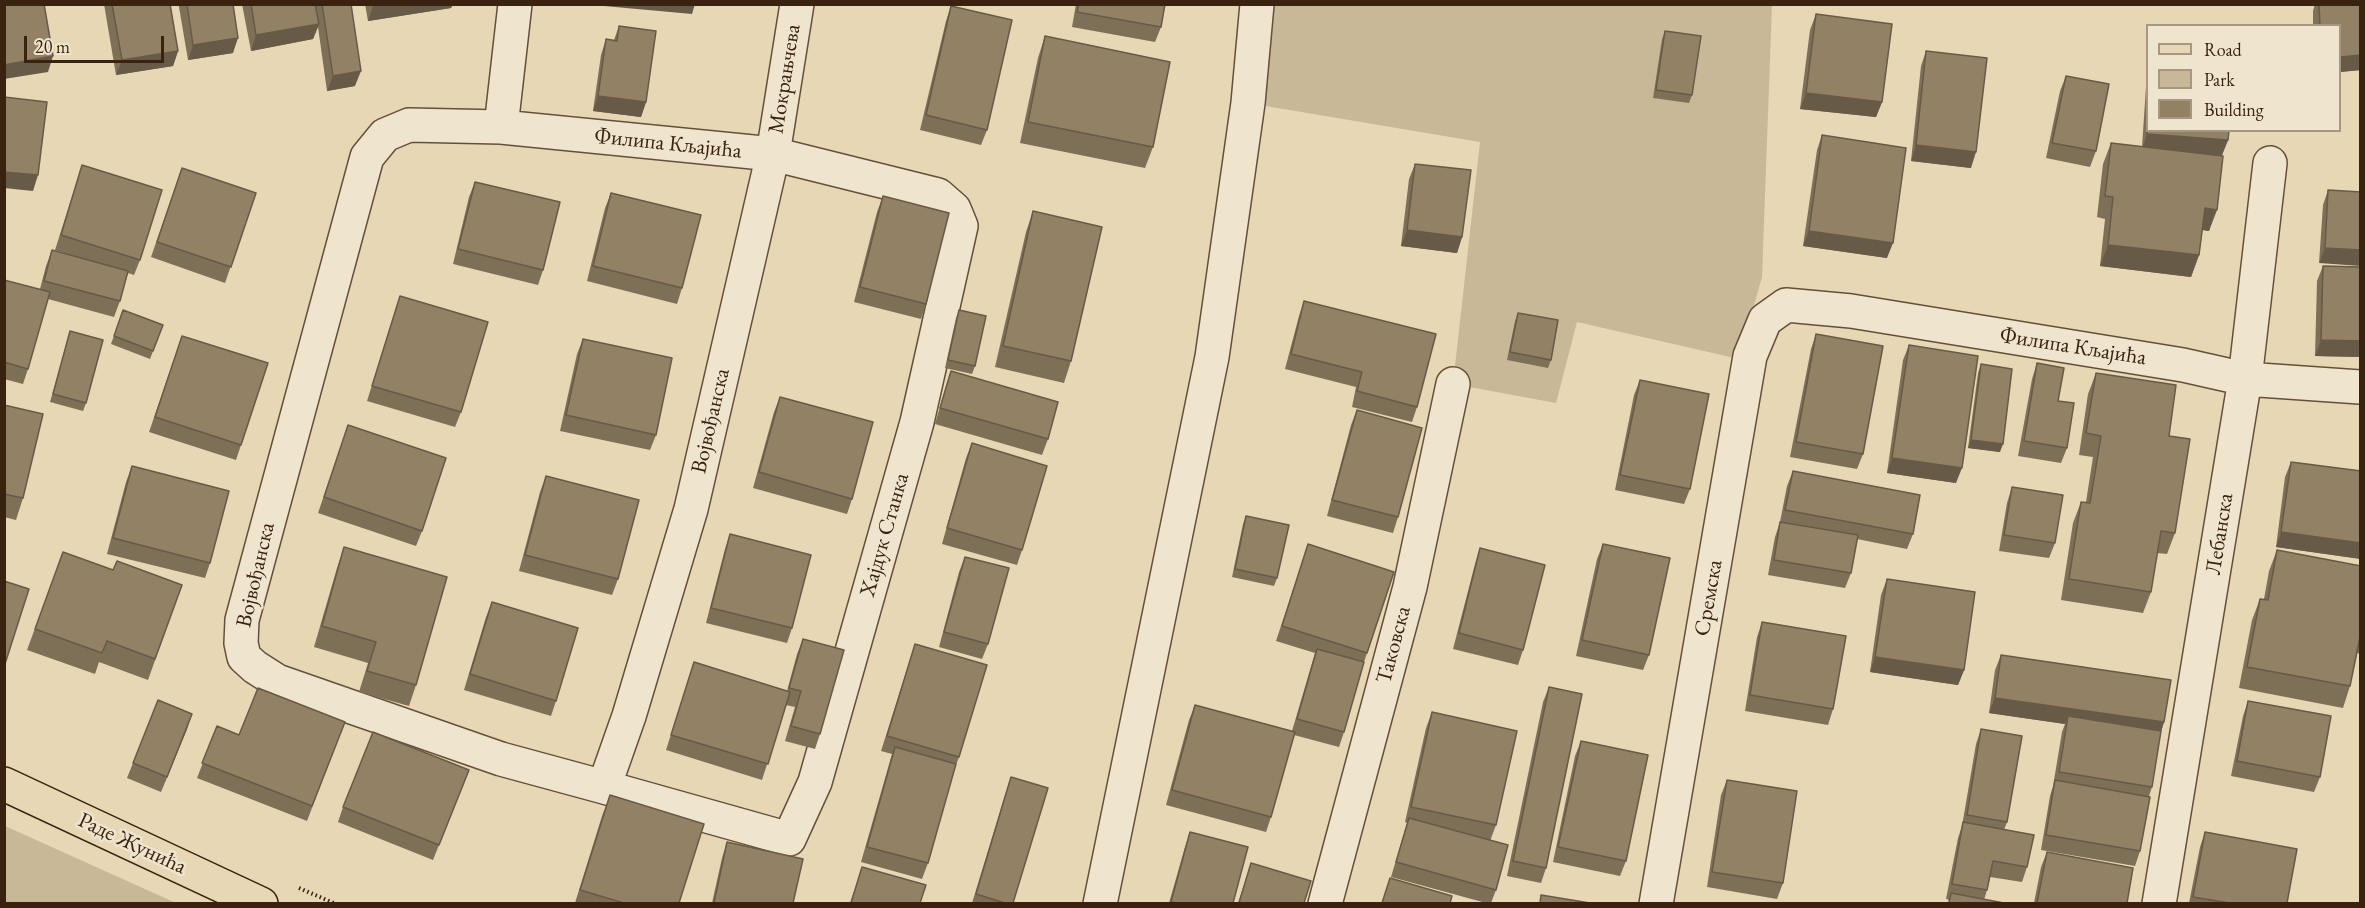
<!DOCTYPE html>
<meta charset="utf-8">
<style>
body{margin:0}
#map{position:relative;width:2365px;height:908px;overflow:hidden;background:#e7d7b4;font-family:"EB Garamond",serif}
canvas{display:block}
.frame{position:absolute;inset:0;border:6px solid #392310;pointer-events:none}
.legend{position:absolute;left:2146px;top:24px;width:195px;height:108px;box-sizing:border-box;background:#efe5ce;border:2px solid #a69782;margin:0;padding:8px 10px;list-style:none;font-size:18px;color:#392310}
.legend li{display:flex;align-items:center;gap:12px;height:30px}
.legend b{width:30px;border:2px solid #a69782}
.scale{position:absolute;left:24px;top:36px;width:140px;height:27px;box-sizing:border-box;border:3px solid #392310;border-top:0;padding-left:8px;font-size:18px;line-height:21px;white-space:nowrap;color:#392310;-webkit-text-stroke:4px #efe5ce;paint-order:stroke}
</style>
<div id="map">
<canvas width="2365" height="908"></canvas>
<div class="frame"></div>
<ul class="legend">
<li><b style="height:8px;background:#e7d7b4"></b>Road</li>
<li><b style="height:16px;background:#c9b898"></b>Park</li>
<li><b style="height:16px;background:#938165"></b>Building</li>
</ul>
<div class="scale">20 m</div>
</div>
<script>
const c = document.querySelector('canvas').getContext('2d');
c.lineJoin = 'round';
function fill(path, color) { c.fillStyle = color; c.fill(path, 'evenodd'); }
const toPath = rows => new Path2D(rows.map(r => 'M' + r).join(''));
function trace(path, color, width, dash) { c.strokeStyle = color; c.lineWidth = width; c.lineCap = dash ? 'butt' : 'round'; c.setLineDash(dash || []); c.stroke(path); }
function drawText(font, color, halo, rows, align = 'center') {
  c.font = font + ' "EB Garamond",serif'; c.lineWidth = 5; c.setLineDash([]); c.textBaseline = 'middle'; c.strokeStyle = halo; c.fillStyle = color; for (const [text, x, y, turn = 0] of rows) {
    c.save(); c.translate(x, y); c.rotate((+turn || 0) * Math.PI / 180); c.textAlign = isNaN(turn) ? turn : align; if (halo) c.strokeText(text, 0, 0); c.fillText(text, 0, 0); c.restore();
  }
}
fill(toPath([
 [1257,5,1772,5,1762,277,1739,359,1577,322,1556,403,1453,384,1480,142,1248,103],
 [5,826,176,903,5,903]
]), '#c9b898');
const minor = toPath([
 [501,127,515,4],
 [604,787,789,839,815,782,917,422,961,226,954,209,938,195,773,154,501,127,409,125,385,135,367,157,242,620,241,643,244,657,255,667,277,681,501,759,604,787,629,716,691,509,773,154,797,4],
 [1100,904,1212,357,1248,103,1257,4],
 [1325,904,1410,587,1453,384],
 [1656,904,1750,356,1765,320,1786,305,1851,311,2183,365,2245,379,2360,387],
 [2159,904,2245,379,2270,163]
]);
const major = toPath([
 [4,784,261,904]
]);
trace(minor, '#645039', 36);
trace(major, '#392310', 36);
trace(toPath([
 [299,888,336,904]
]), '#392310', 4, [1.5, 3]);
trace(minor, '#efe5ce', 33);
trace(major, '#e7d7b4', 33);
fill(toPath([
 [104,4,170,4,178,51,173,66,116,75],
 [179,4,233,4,233,53,188,60,179,7],
 [242,4,351,4,355,86,327,91,318,27,313,39,251,51],
 [365,4,453,4,451,8,368,21],
 [1076,4,1165,4,1161,27,1155,42,1072,27],
 [2315,4,2361,4,2361,70,2340,72,2340,26,2313,26,2313,11],
 [951,6,987,130,981,145,920,130,946,21],
 [1816,14,1882,102,1876,117,1800,109,1810,30],
 [619,26,646,102,641,117,593,111,601,55,606,39,614,40],
 [1665,31,1692,95,1689,103,1653,98,1662,39],
 [1045,36,1153,147,1145,168,1020,143,1038,58],
 [1926,51,1971,168,1911,161,1921,66],
 [2066,76,2096,151,2090,167,2046,158,2060,91],
 [2148,84,2148,130,2228,140,2222,155,2209,231,2202,230,2199,255,2191,277,2100,266,2105,219,2097,217,2103,164,2111,143,2142,147,2146,87],
 [2361,114,2361,179,2359,179],
 [1822,135,1887,258,1803,246,1817,150],
 [1415,164,1462,237,1457,253,1401,246,1409,179],
 [82,165,140,260,134,275,128,273,120,301,114,317,48,299,28,369,23,384,4,379,4,280,40,289,46,266,52,250,80,258,55,250],
 [182,168,256,193,225,283,151,257],
 [475,182,543,270,538,285,453,264,469,197],
 [2328,190,2361,192,2319,263,2323,205],
 [611,193,682,288,677,304,587,281,605,208],
 [883,196,926,304,921,319,854,302,877,212],
 [1033,211,1071,361,1064,383,995,367,1026,232],
 [2323,266,2361,267,2361,357,2315,356,2317,281],
 [400,296,461,412,455,427,367,401],
 [1304,301,1417,407,1412,422,1352,407,1356,387,1285,369,1299,316],
 [123,310,163,325,150,359,111,344],
 [959,310,975,366,972,374,945,368,956,318],
 [1518,313,1551,360,1548,368,1507,360,1515,321],
 [70,331,86,403,83,411,50,402],
 [1816,334,1863,454,1857,469,1790,457,1811,349],
 [182,336,241,445,236,460,149,432],
 [583,339,656,435,650,450,560,431,577,354],
 [1909,345,1956,483,1887,473,1903,360],
 [2037,363,2067,448,2061,463,2018,456,2032,379],
 [1981,364,2000,452,1968,448,1978,373],
 [951,371,1048,439,1042,455,935,424,946,386],
 [2096,373,2169,436,2175,533,2167,554,2157,553,2151,592,2143,613,2061,600,2073,523,2081,502,2086,502,2093,457,2079,455,2088,394],
 [1640,380,1690,489,1684,504,1615,490,1634,395],
 [780,397,852,499,847,514,753,488,774,412],
 [4,405,23,498,16,520,4,517],
 [1357,410,1398,517,1393,533,1327,516,1351,425],
 [348,425,422,531,416,546,318,513],
 [972,443,1022,550,1017,565,942,544,966,458],
 [2291,462,2361,471,2361,559,2276,547,2285,477],
 [132,466,210,563,205,578,107,554,126,482],
 [1793,471,1913,534,1907,549,1857,539,1851,573,1845,588,1768,575,1775,537,1780,522,1787,486],
 [546,476,618,579,612,595,519,571,540,492],
 [2012,487,2055,543,2049,558,1999,551,2007,503],
 [1246,516,1277,578,1274,586,1232,577,1243,524],
 [730,534,792,628,787,643,706,623,725,549],
 [1308,544,1394,572,1364,662,1344,732,1339,747,1294,735,1271,817,1266,832,1166,805,1189,720,1195,705,1292,731,1315,653,1276,641],
 [1603,544,1649,655,1643,670,1576,656,1597,559],
 [344,547,416,685,409,706,359,692,368,663,314,647,337,568],
 [1480,548,1523,650,1518,665,1453,649,1475,564],
 [2277,550,2361,566,2361,654,2357,653,2350,686,2343,708,2239,688,2252,620,2260,599,2264,599,2269,571],
 [63,552,113,570,182,585,148,680,99,662,95,674,27,650],
 [965,557,988,644,982,659,939,647,959,572],
 [1887,579,1964,670,1958,685,1870,672,1881,595],
 [492,602,556,701,551,716,464,690,486,617],
 [1762,622,1833,709,1828,725,1745,711,1757,637],
 [803,639,820,734,815,749,785,741,795,707,786,705,762,780,666,750,694,662,787,691,797,654],
 [915,644,959,757,953,773,928,863,922,879,861,862,892,754,881,751],
 [2001,655,2164,722,2161,732,2152,787,2149,796,2140,851,2135,866,2041,850,2050,796,2053,786,2062,732,2065,724,1989,713,1995,670],
 [1549,687,1546,868,1541,883,1507,876,1543,702],
 [2248,701,2320,777,2314,792,2231,776,2243,716],
 [1432,712,1496,825,1490,841,1496,890,1491,903,1486,903,1391,877,1407,823,1405,822,1426,728],
 [217,726,239,735,339,737,307,821,197,778],
 [187,729,161,792,127,778,133,763],
 [1981,729,2007,822,2004,830,2027,867,2022,882,1990,877,1987,890,1984,900,2004,903,1948,903,1949,900,1946,899,1958,838,1962,826,1976,744],
 [1581,741,1626,861,1620,876,1553,862,1575,756],
 [469,770,433,860,338,822,343,807],
 [1011,777,1013,903,972,903,1006,792],
 [1727,780,1783,883,1777,899,1707,887,1721,795],
 [610,795,679,903,575,903,602,816],
 [1190,832,1233,903,1169,903,1185,847],
 [2205,832,2287,903,2189,903,2200,847],
 [727,842,793,903,712,903,722,858],
 [2047,852,2127,903,2034,903,2041,867],
 [1251,863,1304,903,1238,903],
 [862,867,920,903,850,903]
]), '#7e6f57');
fill(toPath([
 [382,4,453,4,451,8,368,21,373,6],
 [582,4,695,4,692,14],
 [319,24,313,39,251,51,256,35],
 [238,38,233,53,188,60,193,45],
 [178,51,173,66,116,75,122,60],
 [2361,55,2361,70,2340,72,2340,57],
 [53,56,48,72,4,79,4,65],
 [361,71,355,86,327,91,333,76],
 [1806,93,1882,102,1876,117,1800,109],
 [598,96,646,102,641,117,593,111],
 [2147,134,2228,140,2222,155,2142,150],
 [1916,145,1976,152,1971,168,1911,161],
 [4,172,38,175,33,191,4,188],
 [2205,208,2217,210,2209,231,2197,229],
 [1407,230,1462,237,1457,253,1401,246],
 [1809,231,1893,243,1887,258,1803,246],
 [2108,245,2199,255,2191,277,2100,266],
 [2325,248,2361,250,2361,266,2319,263],
 [2321,340,2361,341,2361,357,2315,356],
 [1971,440,2003,444,2000,452,1968,448],
 [1892,458,1962,468,1956,483,1887,473],
 [2281,532,2361,543,2361,559,2276,547],
 [1875,657,1964,670,1958,685,1870,672],
 [1995,698,2164,722,2159,738,2068,716,2065,724,1989,713],
 [192,714,187,729,161,792,167,777]
]), '#675a47');
const building = toPath([
 [4,4,44,4,53,56,4,65,4,4],
 [112,4,170,4,178,51,122,60,112,4],
 [187,4,233,4,238,38,193,45,187,4],
 [251,4,315,4,319,24,256,35,251,4],
 [322,4,351,4,361,71,333,76,322,4],
 [1079,4,1165,4,1161,27,1077,12,1079,4],
 [2319,4,2361,4,2361,55,2340,57,2340,26,2320,26,2319,4],
 [951,6,1012,20,987,130,926,115,951,6],
 [1816,14,1892,24,1882,102,1806,93,1816,14],
 [619,26,656,31,646,102,598,96,606,39,617,41,619,26],
 [1665,31,1701,36,1692,95,1656,90,1665,31],
 [1045,36,1170,62,1153,147,1028,122,1045,36],
 [1926,51,1987,58,1976,152,1916,145,1926,51],
 [2066,76,2109,84,2096,151,2052,143,2066,76],
 [4,97,47,102,38,175,4,172,4,97],
 [2148,130,2229,130,2228,140,2147,134,2148,130],
 [1822,135,1906,148,1893,243,1809,231,1822,135],
 [2111,143,2223,156,2217,210,2205,208,2199,255,2108,245,2113,197,2105,196,2111,143],
 [1415,164,1471,170,1462,237,1407,230,1415,164],
 [82,165,162,190,140,260,61,235,82,165],
 [182,168,256,193,231,267,157,242,182,168],
 [475,182,560,202,543,270,458,249,475,182],
 [2328,190,2361,192,2361,250,2325,248,2328,190],
 [611,193,701,215,682,288,593,266,611,193],
 [883,196,949,213,926,304,860,287,883,196],
 [1033,211,1102,227,1071,361,1003,346,1033,211],
 [52,250,128,271,120,301,44,281,52,250],
 [2323,266,2361,267,2361,341,2321,340,2323,266],
 [4,280,50,292,28,369,4,362,4,280],
 [400,296,488,322,461,412,372,386,400,296],
 [1304,301,1436,334,1417,407,1357,391,1362,372,1291,354,1304,301],
 [123,310,163,325,153,351,114,336,123,310],
 [959,310,986,316,975,366,948,360,959,310],
 [1518,313,1558,320,1551,360,1510,352,1518,313],
 [70,331,103,340,86,403,53,394,70,331],
 [1816,334,1883,346,1863,454,1796,442,1816,334],
 [182,336,268,363,241,445,155,417,182,336],
 [583,339,672,358,656,435,566,415,583,339],
 [1909,345,1978,356,1962,468,1892,458,1909,345],
 [2037,363,2064,368,2058,401,2074,403,2067,448,2024,441,2037,363],
 [1981,364,2012,369,2003,444,1971,440,1981,364],
 [951,371,1058,402,1048,439,940,408,951,371],
 [2096,373,2176,385,2169,436,2190,439,2175,533,2161,531,2151,592,2069,579,2081,502,2090,503,2101,436,2086,433,2096,373],
 [1640,380,1709,394,1690,489,1620,475,1640,380],
 [780,397,873,422,852,499,759,472,780,397],
 [4,405,43,414,23,498,4,494,4,405],
 [1357,410,1422,428,1398,517,1332,500,1357,410],
 [348,425,446,458,422,531,324,497,348,425],
 [972,443,1047,466,1022,550,947,528,972,443],
 [2291,462,2361,471,2361,543,2281,532,2291,462],
 [132,466,229,491,210,563,113,538,132,466],
 [1793,471,1920,495,1913,534,1785,510,1793,471],
 [546,476,639,500,618,579,525,555,546,476],
 [2012,487,2063,495,2055,543,2004,535,2012,487],
 [1246,516,1289,525,1277,578,1235,569,1246,516],
 [1780,522,1858,535,1851,573,1774,560,1780,522],
 [730,534,811,555,792,628,711,608,730,534],
 [1308,544,1394,572,1367,653,1282,626,1308,544],
 [1603,544,1670,558,1649,655,1582,640,1603,544],
 [344,547,447,577,416,685,367,671,376,642,322,626,344,547],
 [1480,548,1545,565,1523,650,1459,633,1480,548],
 [2277,550,2361,566,2361,632,2350,686,2247,667,2260,599,2268,600,2277,550],
 [63,552,113,570,117,561,182,585,155,659,107,641,102,653,35,629,63,552],
 [965,557,1009,568,988,644,944,632,965,557],
 [1887,579,1975,592,1964,670,1875,657,1887,579],
 [4,581,29,589,4,667,4,581],
 [492,602,578,628,556,701,470,674,492,602],
 [1762,622,1846,636,1833,709,1750,695,1762,622],
 [803,639,844,650,820,734,791,726,801,691,789,688,803,639],
 [915,644,987,665,959,757,887,736,915,644],
 [1317,649,1364,662,1344,732,1297,719,1317,649],
 [2001,655,2171,680,2164,722,1995,698,2001,655],
 [694,662,790,692,768,764,671,735,694,662],
 [1549,687,1582,694,1546,868,1513,861,1549,687],
 [258,688,345,722,312,806,202,763,217,726,239,735,258,688],
 [158,700,192,714,167,777,133,763,158,700],
 [2248,701,2331,716,2320,777,2237,761,2248,701],
 [1195,705,1295,732,1271,817,1172,790,1195,705],
 [1432,712,1517,731,1496,825,1411,807,1432,712],
 [2068,716,2161,731,2152,787,2059,772,2068,716],
 [1981,729,2022,736,2007,822,1967,815,1981,729],
 [373,732,469,770,439,845,343,807,373,732],
 [1581,741,1648,755,1626,861,1558,847,1581,741],
 [895,747,956,764,928,863,867,847,895,747],
 [1011,777,1048,788,1013,903,1005,903,976,894,1011,777],
 [1727,780,1797,791,1783,883,1712,872,1727,780],
 [2055,780,2150,797,2140,851,2046,835,2055,780],
 [610,795,704,824,679,903,624,903,580,890,610,795],
 [1409,818,1508,845,1496,890,1396,862,1409,818],
 [1963,822,2034,835,2027,867,1993,861,1987,890,1952,884,1963,822],
 [1190,832,1248,847,1233,903,1177,903,1171,902,1190,832],
 [2205,832,2297,849,2287,903,2229,903,2193,897,2205,832],
 [727,842,803,859,793,903,714,903,727,842],
 [2047,852,2133,868,2127,903,2037,903,2047,852],
 [1251,863,1311,881,1304,903,1239,903,1251,863],
 [862,867,926,885,920,903,851,903,862,867],
 [1390,878,1452,896,1450,903,1382,903,1390,878],
 [1951,893,2004,903,1949,903,1951,893],
 [1541,895,1590,903,1540,903,1541,895]
]);
fill(building, '#938165');
trace(building, '#675a47', 1.5);
drawText('22px', '#392310', '#efe5ce', [
 ["Мокрањчева",785,79,-81],
 ["Филипа Кљајића",668,144,6],
 ["Филипа Кљајића",2073,347,9],
 ["Војвођанска",711,421,-77],
 ["Лебанска",2220,534,-81],
 ["Хајдук Станка",885,535,-74],
 ["Војвођанска",256,575,-77],
 ["Сремска",1709,598,-80],
 ["Таковска",1394,645,-75],
 ["Раде Жунића",132,844,25]
]);
</script>
